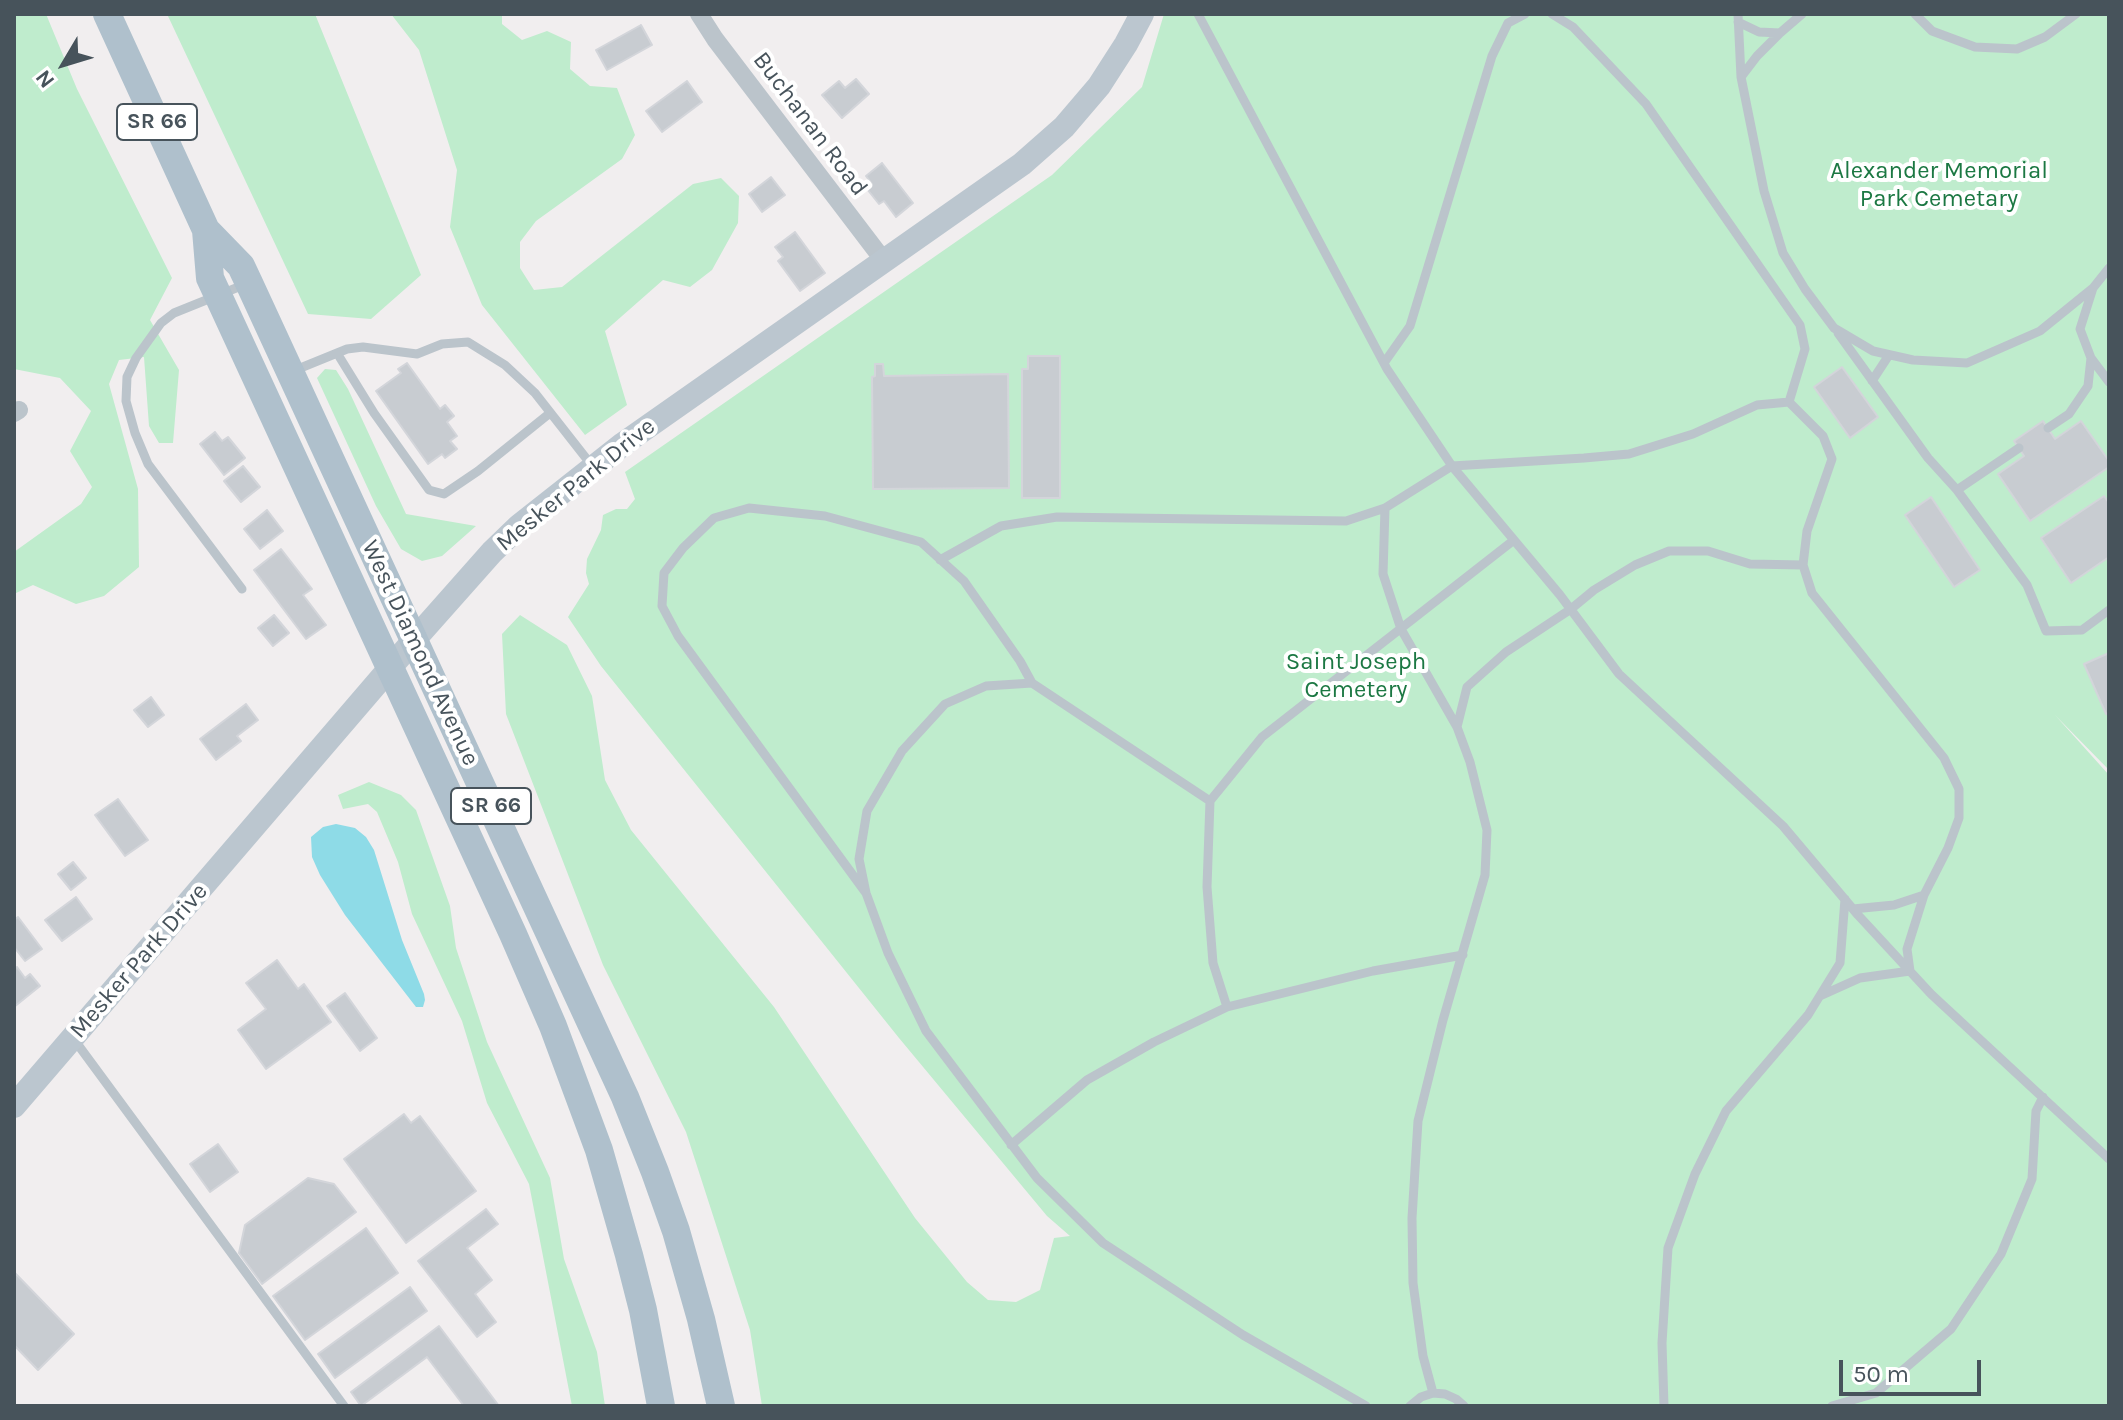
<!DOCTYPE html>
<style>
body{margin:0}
#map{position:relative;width:2123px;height:1420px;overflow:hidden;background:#f1eeef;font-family:Karla,sans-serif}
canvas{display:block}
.frame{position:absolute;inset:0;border:16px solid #47535b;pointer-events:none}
.north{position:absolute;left:24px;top:24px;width:80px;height:80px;-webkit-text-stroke:6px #fff;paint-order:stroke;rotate:232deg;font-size:22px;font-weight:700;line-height:32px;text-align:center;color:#47535b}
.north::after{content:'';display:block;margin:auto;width:28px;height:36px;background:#47535b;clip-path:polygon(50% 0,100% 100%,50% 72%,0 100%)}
.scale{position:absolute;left:1839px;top:1360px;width:142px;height:36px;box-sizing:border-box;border:4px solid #47535b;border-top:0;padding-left:10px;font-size:24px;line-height:28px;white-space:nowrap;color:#47535b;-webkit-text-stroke:6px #fff;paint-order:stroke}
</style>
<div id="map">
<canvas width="2123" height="1420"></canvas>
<div class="frame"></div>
<div class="north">N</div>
<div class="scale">50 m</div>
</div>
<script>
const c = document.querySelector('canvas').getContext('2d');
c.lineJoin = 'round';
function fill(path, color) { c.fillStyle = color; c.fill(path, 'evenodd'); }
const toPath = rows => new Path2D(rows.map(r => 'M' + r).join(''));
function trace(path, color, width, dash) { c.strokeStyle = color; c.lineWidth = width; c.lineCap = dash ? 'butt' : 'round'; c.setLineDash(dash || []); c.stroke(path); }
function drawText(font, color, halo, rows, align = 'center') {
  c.font = font + ' Karla,sans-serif'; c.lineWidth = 8; c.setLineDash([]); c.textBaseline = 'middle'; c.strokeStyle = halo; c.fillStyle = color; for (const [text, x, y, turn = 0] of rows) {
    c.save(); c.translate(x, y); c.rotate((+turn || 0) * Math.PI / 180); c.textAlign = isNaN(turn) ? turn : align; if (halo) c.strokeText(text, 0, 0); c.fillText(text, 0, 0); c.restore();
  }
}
fill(toPath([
 [14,14,46,14,77,89,172,278,150,320,179,370,173,443,159,443,149,426,144,357,119,360,109,384,138,489,139,567,104,596,76,604,33,585,14,594,14,552,81,504,92,487,70,451,91,411,60,378,14,369],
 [167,14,315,14,421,275,371,319,308,314],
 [391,14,502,14,502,24,522,40,547,31,571,42,570,69,590,86,617,88,635,135,622,159,536,221,520,242,520,268,534,290,562,287,693,184,721,178,739,196,738,223,712,270,690,287,663,280,605,331,627,405,585,435,482,305,450,227,457,170,419,50],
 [1164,14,2109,14,2109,770,2055,715,2109,775,2109,1406,762,1406,750,1330,686,1132,603,965,506,714,502,634,520,615,567,645,592,696,605,780,631,830,774,1007,915,1218,967,1282,988,1300,1016,1302,1040,1290,1054,1238,1070,1236,1047,1216,899,1038,601,666,568,617,589,584,586,573,587,559,601,530,603,515,616,509,627,509,635,499,625,472,1052,175,1142,87],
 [325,369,336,370,348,389,406,514,476,526,442,556,422,561,401,549,376,506,317,378],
 [369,782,401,795,416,810,450,906,456,948,487,1042,550,1178,564,1259,597,1352,605,1406,572,1406,529,1184,487,1103,462,1021,412,914,398,862,377,812,368,804,343,809,338,795]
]), '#bfeccd');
fill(toPath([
 [336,824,355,828,366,837,374,850,402,940,424,994,425,1000,423,1007,416,1007,345,915,320,875,312,857,311,837,323,827]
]), '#8edbe7');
const building = toPath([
 [641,25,652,45,607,70,596,50,641,25],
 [856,79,869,94,842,118,822,95,839,81,845,88,856,79],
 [687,81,702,102,662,132,646,111,687,81],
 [882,163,913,203,896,217,884,201,879,204,867,189,872,184,866,176,882,163],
 [771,177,785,195,762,212,749,194,771,177],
 [795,232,825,273,800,291,778,261,783,257,775,247,795,232],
 [1028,356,1060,356,1060,498,1022,498,1022,369,1028,369,1028,356],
 [407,363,440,409,445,405,454,416,447,422,457,436,450,441,457,449,445,458,442,454,428,464,376,391,401,373,398,369,407,363],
 [875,364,883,364,884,376,1008,374,1009,488,873,489,872,377,875,376,875,364],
 [1842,367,1878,417,1850,438,1814,387,1842,367],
 [2043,421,2055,439,2081,421,2109,461,2109,467,2030,521,1998,474,2024,456,2014,441,2043,421],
 [215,432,222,441,228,437,245,458,224,475,200,444,215,432],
 [243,466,260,487,241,502,224,481,243,466],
 [2104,496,2109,503,2109,557,2071,583,2041,538,2104,496],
 [1931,497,1980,570,1954,587,1905,515,1931,497],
 [267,510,283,531,260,549,244,529,267,510],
 [281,549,312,589,303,595,326,625,306,639,254,570,281,549],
 [274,615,289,633,273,646,258,628,274,615],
 [2109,653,2109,713,2106,714,2084,664,2109,653],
 [151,697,164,715,148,727,134,710,151,697],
 [246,704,258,720,237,736,241,741,216,760,200,739,246,704],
 [118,799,148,840,125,856,95,815,118,799],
 [73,862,86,878,71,890,58,874,73,862],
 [76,897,92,919,62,941,45,920,76,897],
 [18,917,42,949,25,961,14,947,14,920,18,917],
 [277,960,298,989,304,984,331,1022,266,1069,238,1030,266,1009,246,983,277,960],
 [17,967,25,978,30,974,40,986,14,1007,14,969,17,967],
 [345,993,377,1038,360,1051,327,1006,345,993],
 [404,1114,411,1123,420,1116,476,1191,406,1243,344,1159,404,1114],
 [218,1144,238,1172,210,1192,190,1164,218,1144],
 [308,1178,334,1184,356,1212,262,1284,239,1253,245,1225,308,1178],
 [486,1209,498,1224,467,1248,492,1280,475,1294,496,1322,477,1337,418,1261,486,1209],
 [366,1228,398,1273,305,1340,273,1296,366,1228],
 [14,1272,74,1334,38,1370,14,1345,14,1272],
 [410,1287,427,1311,335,1378,318,1354,410,1287],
 [439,1326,499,1406,464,1406,427,1357,361,1406,351,1392,439,1326]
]);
fill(building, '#c8ccd1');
trace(building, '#d3d5da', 2);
trace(toPath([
 [1198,14,1387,369,1452,466,1560,595,1619,674,1783,826,1858,915,1931,994,2109,1159],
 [1552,14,1573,27,1646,104,1800,325,1805,349,1789,402],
 [1738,14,1741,77,1764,191,1783,253,1805,289,1834,328,1873,351,1913,360,1967,363,2040,331,2093,288,2109,268],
 [1915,14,1932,31,1975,47,2017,49,2045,37,2076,14],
 [1738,22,1759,32,1780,33,1802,14],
 [1741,77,1757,56,1780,33],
 [1838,333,1928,458,1957,490,2019,448],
 [337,353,374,413,429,490,444,494,478,471,550,413],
 [2091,358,2109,382],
 [1384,363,1410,326,1492,56,1508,23,1525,14],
 [293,371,347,349,363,347,417,354,442,344,468,342,505,365,535,393,593,467],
 [1872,381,1889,355],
 [1789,402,1823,436,1832,459,1807,531,1803,565,1812,593,1944,758,1959,789,1959,818,1948,848,1924,895],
 [2048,428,2069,414,2088,386,2091,358,2080,329,2093,288],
 [1957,490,2027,585,2046,631,2082,630,2109,610],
 [1385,508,1383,574,1401,629,1457,727],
 [940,560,1001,526,1057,517,1346,521,1385,508,1452,466,1584,458,1629,454,1693,434,1757,405,1789,402],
 [242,589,148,464,135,433,126,401,127,377,136,358,161,323,174,313,246,284],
 [1032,683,986,686,945,704,902,751,867,811,859,859,866,893,888,953,926,1031,1037,1178,1103,1243,1243,1335,1366,1406],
 [1210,801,1262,737,1514,540],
 [866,893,678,636,662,606,664,573,683,548,714,518,749,508,825,516,921,542,964,581,1020,661,1032,683,1210,801,1207,887,1213,963,1227,1007,1154,1042,1087,1080,1011,1145],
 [1820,996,1860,978,1910,971,1907,949,1924,895,1894,905,1853,909],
 [1227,1007,1373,971,1463,955],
 [73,1038,344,1406],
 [1433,1393,1423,1356,1413,1283,1412,1218,1418,1121,1443,1020,1485,875,1487,830,1470,762,1457,727,1467,687,1506,652,1571,609,1594,590,1635,565,1669,551,1708,551,1750,564,1803,565],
 [1410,1406,1421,1397,1433,1393,1445,1394,1456,1399,1464,1406],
 [1664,1406,1662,1343,1668,1248,1695,1174,1726,1111,1808,1015,1840,963,1845,899],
 [1832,1406,1876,1393,1951,1329,2001,1254,2032,1179,2036,1111,2043,1097]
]), '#bbc4cb', 9);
trace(toPath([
 [699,14,715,39,884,261],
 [14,413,19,410]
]), '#bbc4cb', 18);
trace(toPath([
 [14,1106,414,640,492,552,519,526,623,444,1022,164,1064,127,1099,86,1126,44,1142,14]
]), '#bbc6cf', 24);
trace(toPath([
 [107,14,206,230,241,266,249,283,625,1097,655,1172,676,1231,701,1319,721,1406],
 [206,230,210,278,513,934,553,1026,599,1150,629,1255,643,1310,661,1406]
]), '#afc0cc', 28);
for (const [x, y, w] of [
 [157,122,80],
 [491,806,80]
]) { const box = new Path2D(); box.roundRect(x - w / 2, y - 18, w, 36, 6); c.fillStyle = '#fff'; c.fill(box); trace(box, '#47535b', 2); }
drawText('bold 22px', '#47535b', null, [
 ["SR 66",157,122],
 ["SR 66",491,806]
]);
drawText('24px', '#47535b', '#fff', [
 ["Buchanan Road",810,124,53],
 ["Mesker Park Drive",576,485,-39],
 ["West Diamond Avenue",420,653,65],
 ["Mesker Park Drive",139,961,-49]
]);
drawText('24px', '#1c7843', '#fff', [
 ["Alexander Memorial",1939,171],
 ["Park Cemetary",1939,199],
 ["Saint Joseph",1356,662],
 ["Cemetery",1356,690]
]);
</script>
